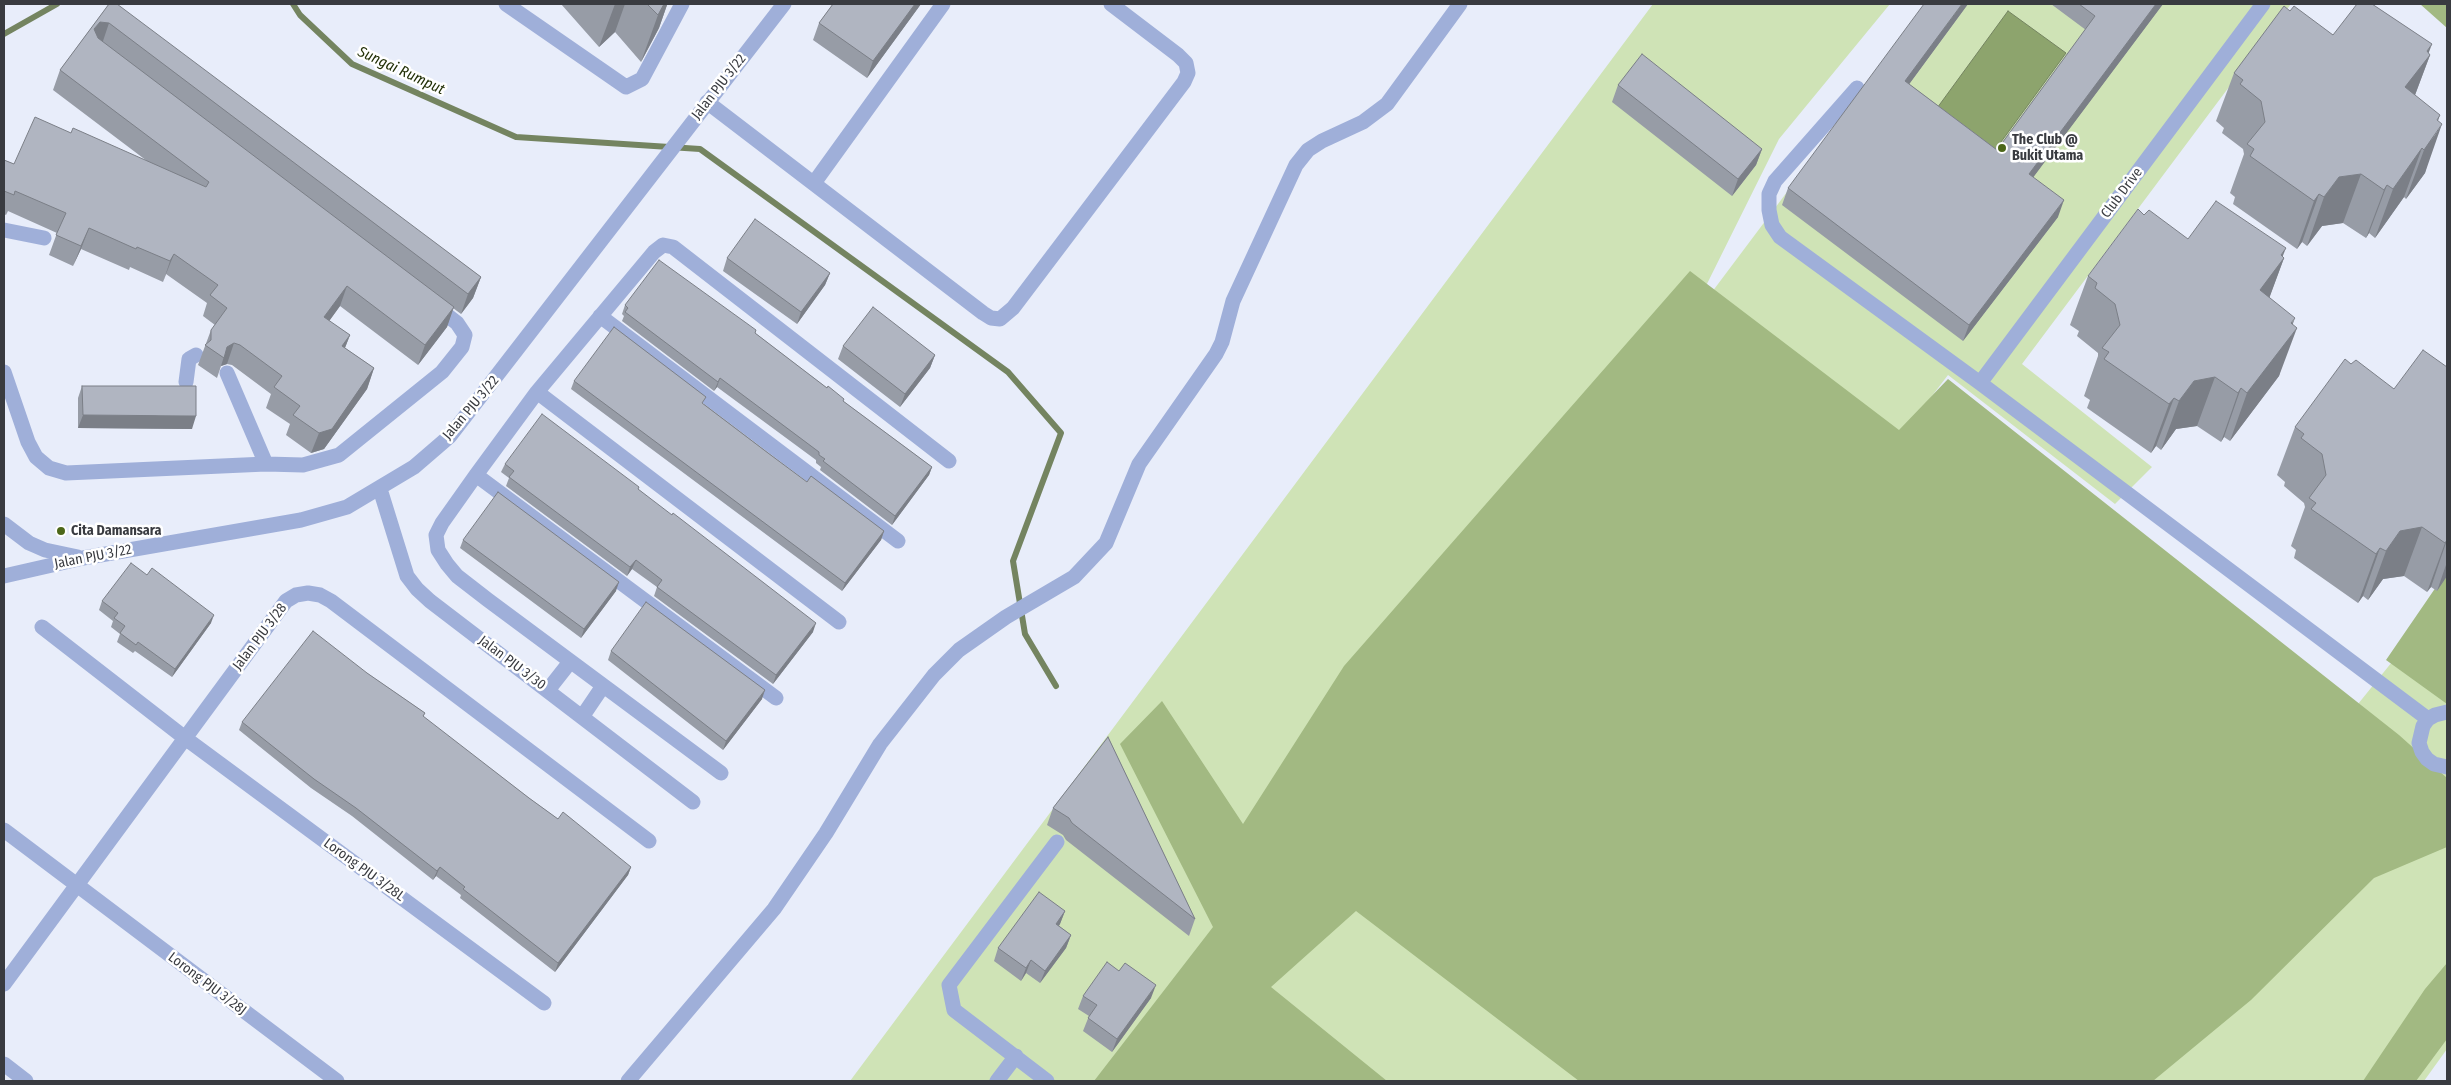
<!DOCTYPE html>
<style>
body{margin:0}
#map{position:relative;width:2451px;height:1085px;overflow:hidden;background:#e8edfa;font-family:"Fira Sans Condensed",sans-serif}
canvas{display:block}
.frame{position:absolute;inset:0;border:5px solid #393b40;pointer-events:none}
</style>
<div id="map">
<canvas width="2451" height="1085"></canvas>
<div class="frame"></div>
</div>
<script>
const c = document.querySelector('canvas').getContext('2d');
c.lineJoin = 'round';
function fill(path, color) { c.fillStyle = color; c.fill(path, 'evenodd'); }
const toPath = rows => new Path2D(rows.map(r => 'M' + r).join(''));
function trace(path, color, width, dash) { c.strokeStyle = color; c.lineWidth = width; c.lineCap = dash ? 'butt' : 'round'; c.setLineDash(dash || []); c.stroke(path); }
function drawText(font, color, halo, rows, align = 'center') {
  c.font = font + ' "Fira Sans Condensed",sans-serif'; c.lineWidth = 5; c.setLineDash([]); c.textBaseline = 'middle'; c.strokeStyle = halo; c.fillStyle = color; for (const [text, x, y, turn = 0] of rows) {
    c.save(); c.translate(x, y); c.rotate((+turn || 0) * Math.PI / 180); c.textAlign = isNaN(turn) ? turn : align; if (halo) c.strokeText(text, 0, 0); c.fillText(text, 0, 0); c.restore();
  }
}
fill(toPath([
 [1653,4,1890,4,1779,139,1694,310,2358,704,2447,594,2447,1049,2424,1081,850,1081],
 [1928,4,2291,4,2022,364,2152,467,2115,504,1948,375,1902,435,1712,292]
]), '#cfe3b6');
fill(toPath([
 [2420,4,2447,4,2447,28],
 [1690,271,1899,430,1948,379,2399,735,2447,778,2447,847,2374,878,2251,1000,2153,1081,1579,1081,1356,911,1271,987,1387,1081,1094,1081,1213,927,1120,744,1162,701,1243,824,1344,666],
 [2447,571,2447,704,2386,660],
 [2447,963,2447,1039,2416,1081,2363,1081,2425,989]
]), '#a2b982');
const water = toPath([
 [2008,11,2066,53,1990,157,1932,115,2008,11]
]);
fill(water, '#8da46d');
trace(water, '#748460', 1);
trace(toPath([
 [293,4,300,15,352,64,516,137,700,149,1008,372,1061,433,1013,561,1025,634,1056,686],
 [4,34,57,4]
]), '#748460', 6);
trace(toPath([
 [506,4,626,87,642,79,682,4],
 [1857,88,1775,181,1769,194,1769,210,1772,225,1780,237,1980,383,2428,719],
 [707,102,983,313,991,318,1000,319,1013,308,1184,82,1188,73,1186,63,1178,55,1111,4],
 [814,183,943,4],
 [4,230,44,238],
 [600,316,898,541],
 [4,372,28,442,36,457,49,468,66,473,266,464,303,465,339,455,442,372,462,347,465,335,457,323,435,306],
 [227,373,266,464],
 [186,382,189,359,196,355],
 [1980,383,2263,4],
 [537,392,839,622],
 [476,475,776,698],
 [380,489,407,576,417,589,430,601,693,802],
 [4,524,29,543,45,550,78,557],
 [4,576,83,558,301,520,347,507,414,467,450,436,784,4],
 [42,627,185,738,544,1003],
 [548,690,570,662],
 [2447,712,2435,715,2428,719,2423,726,2419,743,2422,752,2427,759,2434,764,2447,767],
 [582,717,603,686],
 [721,773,488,600,457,576,447,564,438,550,436,535,442,523,476,475,537,392,654,252,663,245,673,247,949,461],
 [4,830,337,1081],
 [4,984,286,601,296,595,308,593,320,595,331,601,649,841],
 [4,1064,26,1081],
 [628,1081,774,909,826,833,880,744,934,675,959,650,1006,617,1074,577,1106,543,1139,464,1216,354,1222,342,1233,301,1296,165,1308,150,1322,141,1363,122,1387,104,1460,4],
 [997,1081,1016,1056],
 [1047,1081,954,1010,949,985,1057,842]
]), '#9fafd9', 15);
fill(toPath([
 [109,4,481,277,473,298,461,314,453,308,447,327,418,365,340,306,329,321,350,335,345,348,374,368,367,389,324,449,311,453,286,435,290,424,266,408,271,394,232,365,227,364,221,366,217,378,198,365,211,330,215,325,203,316,207,303,166,274,163,282,130,267,129,270,81,249,73,266,49,255,57,233,8,211,6,215,4,214,4,160,14,164,71,133,147,161,53,90,60,70],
 [561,4,668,4,667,5,659,28,641,62,615,32,599,47],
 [833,4,921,4,867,78,813,40,819,23],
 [1968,4,1909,84,1997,150,2086,30,2051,4,2163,4,2033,177,2058,217,1963,341,1782,205,1788,188],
 [2290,11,2333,35,2428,53,2430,55,2415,95,2438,121,2425,173,2406,199,2404,197,2375,238,2369,233,2366,238,2343,223,2322,226,2307,246,2302,242,2297,249,2233,204,2235,197,2230,193,2244,154,2243,149,2222,133,2224,128,2216,121,2234,73],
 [1618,85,1762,149,1756,165,1732,196,1612,102],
 [2188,239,2283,257,2284,258,2269,298,2293,324,2279,376,2230,441,2224,437,2221,442,2197,426,2176,429,2161,450,2156,446,2151,453,2087,408,2090,400,2084,396,2098,356,2098,353,2077,336,2079,331,2070,325,2088,276],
 [727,258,830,273,825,285,797,324,723,271],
 [625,305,756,330,755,333,789,359,827,388,844,399,843,401,932,467,929,475,892,525,820,470,821,467,816,463,816,460,717,387,714,391,622,321,624,316,622,314],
 [843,346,935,355,930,368,900,407,838,359],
 [2351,364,2394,389,2447,367,2447,576,2437,591,2431,587,2427,592,2404,576,2383,579,2368,600,2363,596,2358,603,2294,558,2296,550,2291,546,2305,507,2304,503,2284,486,2285,482,2277,475,2295,427],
 [574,381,704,404,807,482,884,531,881,540,842,591,571,389],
 [82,386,192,429,78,428,78,398],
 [505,464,639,487,638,489,813,632,773,684,654,596,657,587,632,569,627,576,506,486,509,478,501,472],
 [463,540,616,591,581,638,460,548],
 [102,601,211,623,172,677,135,651,133,653,117,642,120,634,111,627,113,621,99,610],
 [611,651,762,699,723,750,608,660],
 [367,673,425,713,423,717,529,798,558,819,631,867,628,875,555,972,460,898,461,895,436,876,433,880,352,816,311,788,239,730,242,722],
 [1108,737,1195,919,1189,936,1066,840,1063,835,1047,825,1053,808],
 [1065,911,1059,926,1071,935,1066,948,1040,983,1026,973,1021,981,994,961,998,948],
 [1083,996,1151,998,1112,1052,1083,1031,1089,1016,1078,1009]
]), '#979ca6');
fill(toPath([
 [615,4,625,4,615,32,599,47],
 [656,4,668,4,667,5,659,28,641,62,658,15],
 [915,4,921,4,867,78,873,61],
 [1962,4,1968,4,1899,98,1905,81],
 [2156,4,2163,4,2023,191,2029,174],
 [100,22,109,23,102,44,87,49,94,29],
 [2432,44,2426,60,2430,55,2412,103,2405,87,2427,51],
 [2440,115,2431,141,2442,124,2425,173,2406,199,2424,150,2437,120],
 [2422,148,2404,197,2375,238,2393,189],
 [1762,149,1756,165,1732,196,1738,179],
 [2361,174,2343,223,2322,226,2307,246,2324,197,2339,177],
 [2387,185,2369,233,2366,238,2384,190],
 [2319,194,2302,242,2297,249,2314,201],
 [2064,200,2058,217,1963,341,1969,325],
 [89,228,81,249,73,266,81,246],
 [2286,248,2280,263,2284,258,2266,307,2260,290,2281,255],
 [174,254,166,274,163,282,170,261],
 [830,273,825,285,797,324,801,312],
 [481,277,473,298,461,314,468,294],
 [347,286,340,306,317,338,324,317],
 [454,307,447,327,418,365,425,345],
 [2295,318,2286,342,2297,328,2279,376,2230,441,2247,393],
 [350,335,342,355,342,346],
 [234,343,227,364,221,366,227,347],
 [935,355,930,368,900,407,905,394],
 [374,368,367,389,324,449,311,453,319,433],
 [2215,377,2197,426,2176,429,2161,450,2179,401,2194,381],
 [720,378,717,387,714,391,718,382],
 [2241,388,2224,437,2221,442,2238,393],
 [2174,398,2156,446,2151,453,2169,404],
 [83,415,196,416,192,429,78,428],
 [932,467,929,475,892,525,895,516],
 [2422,527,2404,576,2383,579,2368,600,2386,551,2400,531],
 [884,531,881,540,842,591,845,583],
 [2447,540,2431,587,2427,592,2445,543],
 [2380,548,2363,596,2358,603,2376,554],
 [636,560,632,569,627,576,630,567],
 [2447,562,2447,576,2437,591],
 [619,582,616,591,581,638,584,629],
 [214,615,211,623,172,677,175,669],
 [816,623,813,632,773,684,776,675],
 [765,690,762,699,723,750,726,741],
 [440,867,436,876,433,880,437,871],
 [631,867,628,875,555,972,558,963],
 [1065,911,1060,924,1051,937,1056,924],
 [1071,935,1066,948,1040,983,1045,971],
 [1031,960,1026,973,1021,981,1026,968],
 [1156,985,1151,998,1112,1052,1117,1039]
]), '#7b7f87');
const building = toPath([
 [109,4,117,4,481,277,468,294,109,23,100,22,94,29,98,38,454,307,425,345,347,286,324,317,350,335,342,346,374,368,332,429,319,433,293,415,300,406,274,387,282,376,240,345,234,343,227,347,224,358,205,345,211,340,211,330,227,308,210,295,218,285,174,254,170,261,137,247,136,249,89,228,81,246,56,235,66,213,15,191,14,195,4,191,4,160,14,164,35,117,71,133,73,128,206,187,209,182,60,70,109,4],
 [647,4,664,4,658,15,647,4],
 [833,4,915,4,873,61,819,23,833,4],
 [1924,4,1962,4,1905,81,1997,150,2095,16,2079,4,2156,4,2029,174,2064,200,1969,325,1788,188,1924,4],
 [2357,4,2372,4,2432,44,2427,51,2430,55,2405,87,2440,115,2437,120,2442,124,2424,150,2422,148,2393,189,2387,185,2384,190,2361,174,2339,177,2324,197,2319,194,2314,201,2250,156,2254,149,2247,144,2265,122,2261,101,2240,84,2243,80,2234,73,2284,6,2290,11,2294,6,2333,35,2357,4],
 [1642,54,1762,149,1738,179,1618,85,1642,54],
 [2216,201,2286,248,2281,255,2284,258,2260,290,2295,318,2291,323,2297,328,2247,393,2241,388,2238,393,2215,377,2194,381,2179,401,2174,398,2169,404,2104,359,2109,352,2102,348,2120,325,2115,304,2095,288,2097,283,2088,276,2138,209,2144,215,2149,210,2188,239,2216,201],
 [755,219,830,273,801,312,727,258,755,219],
 [659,260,756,330,755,333,789,359,827,388,828,386,844,399,843,401,932,467,895,516,823,461,825,459,819,455,819,452,720,378,718,382,625,312,628,308,625,305,659,260],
 [873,307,935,355,905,394,843,346,873,307],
 [614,327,706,397,702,403,768,453,807,482,811,476,884,531,845,583,574,381,614,327],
 [2423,350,2447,367,2447,540,2445,543,2422,527,2400,531,2386,551,2380,548,2376,554,2311,509,2316,503,2309,498,2326,475,2322,454,2301,438,2304,434,2295,427,2345,359,2351,364,2356,360,2394,389,2423,350],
 [82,386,196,386,196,416,83,415,82,386],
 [542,414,639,487,638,489,672,515,673,513,816,623,776,675,657,587,662,580,636,560,630,567,509,477,514,471,505,464,542,414],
 [498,492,619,582,584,629,463,540,498,492],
 [131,563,147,575,152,568,214,615,175,669,138,642,136,645,120,633,125,626,114,618,118,613,102,601,131,563],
 [646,602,765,690,726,741,611,651,646,602],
 [313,631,367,673,425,713,423,716,529,798,558,819,563,812,631,867,558,963,463,889,465,887,440,867,437,871,356,808,314,779,242,722,313,631],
 [1108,737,1195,919,1072,823,1069,818,1053,808,1108,737],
 [1039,892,1065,911,1056,924,1071,935,1045,971,1031,960,1026,968,998,948,1039,892],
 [1107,962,1119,971,1125,963,1156,985,1117,1039,1088,1018,1097,1005,1083,996,1107,962]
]);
fill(building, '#b0b5c1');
trace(building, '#7b7f87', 1);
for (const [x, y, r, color] of [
 [2002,148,5,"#4c6719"],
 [61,531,5,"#4c6719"]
]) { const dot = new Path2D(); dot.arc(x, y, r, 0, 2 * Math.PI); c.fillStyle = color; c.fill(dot); trace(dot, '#fff', 2); }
drawText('14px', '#393b40', '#fff', [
 ["Jalan PJU 3/22",719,87,-52],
 ["Club Drive",2122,193,-53],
 ["Jalan PJU 3/22",471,408,-50],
 ["Jalan PJU 3/22",93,557,-11],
 ["Jalan PJU 3/28",260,637,-53],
 ["Jalan PJU 3/30",512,663,37],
 ["Lorong PJU 3/28L",364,870,36],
 ["Lorong PJU 3/28J",207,984,37]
]);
drawText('bold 14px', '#393b40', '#fff', [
 ["The Club @",2012,140],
 ["Bukit Utama",2012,156],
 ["Cita Damansara",71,531]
], 'left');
drawText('italic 15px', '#212f06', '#fff', [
 ["Sungai Rumput",401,71,25]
]);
</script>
